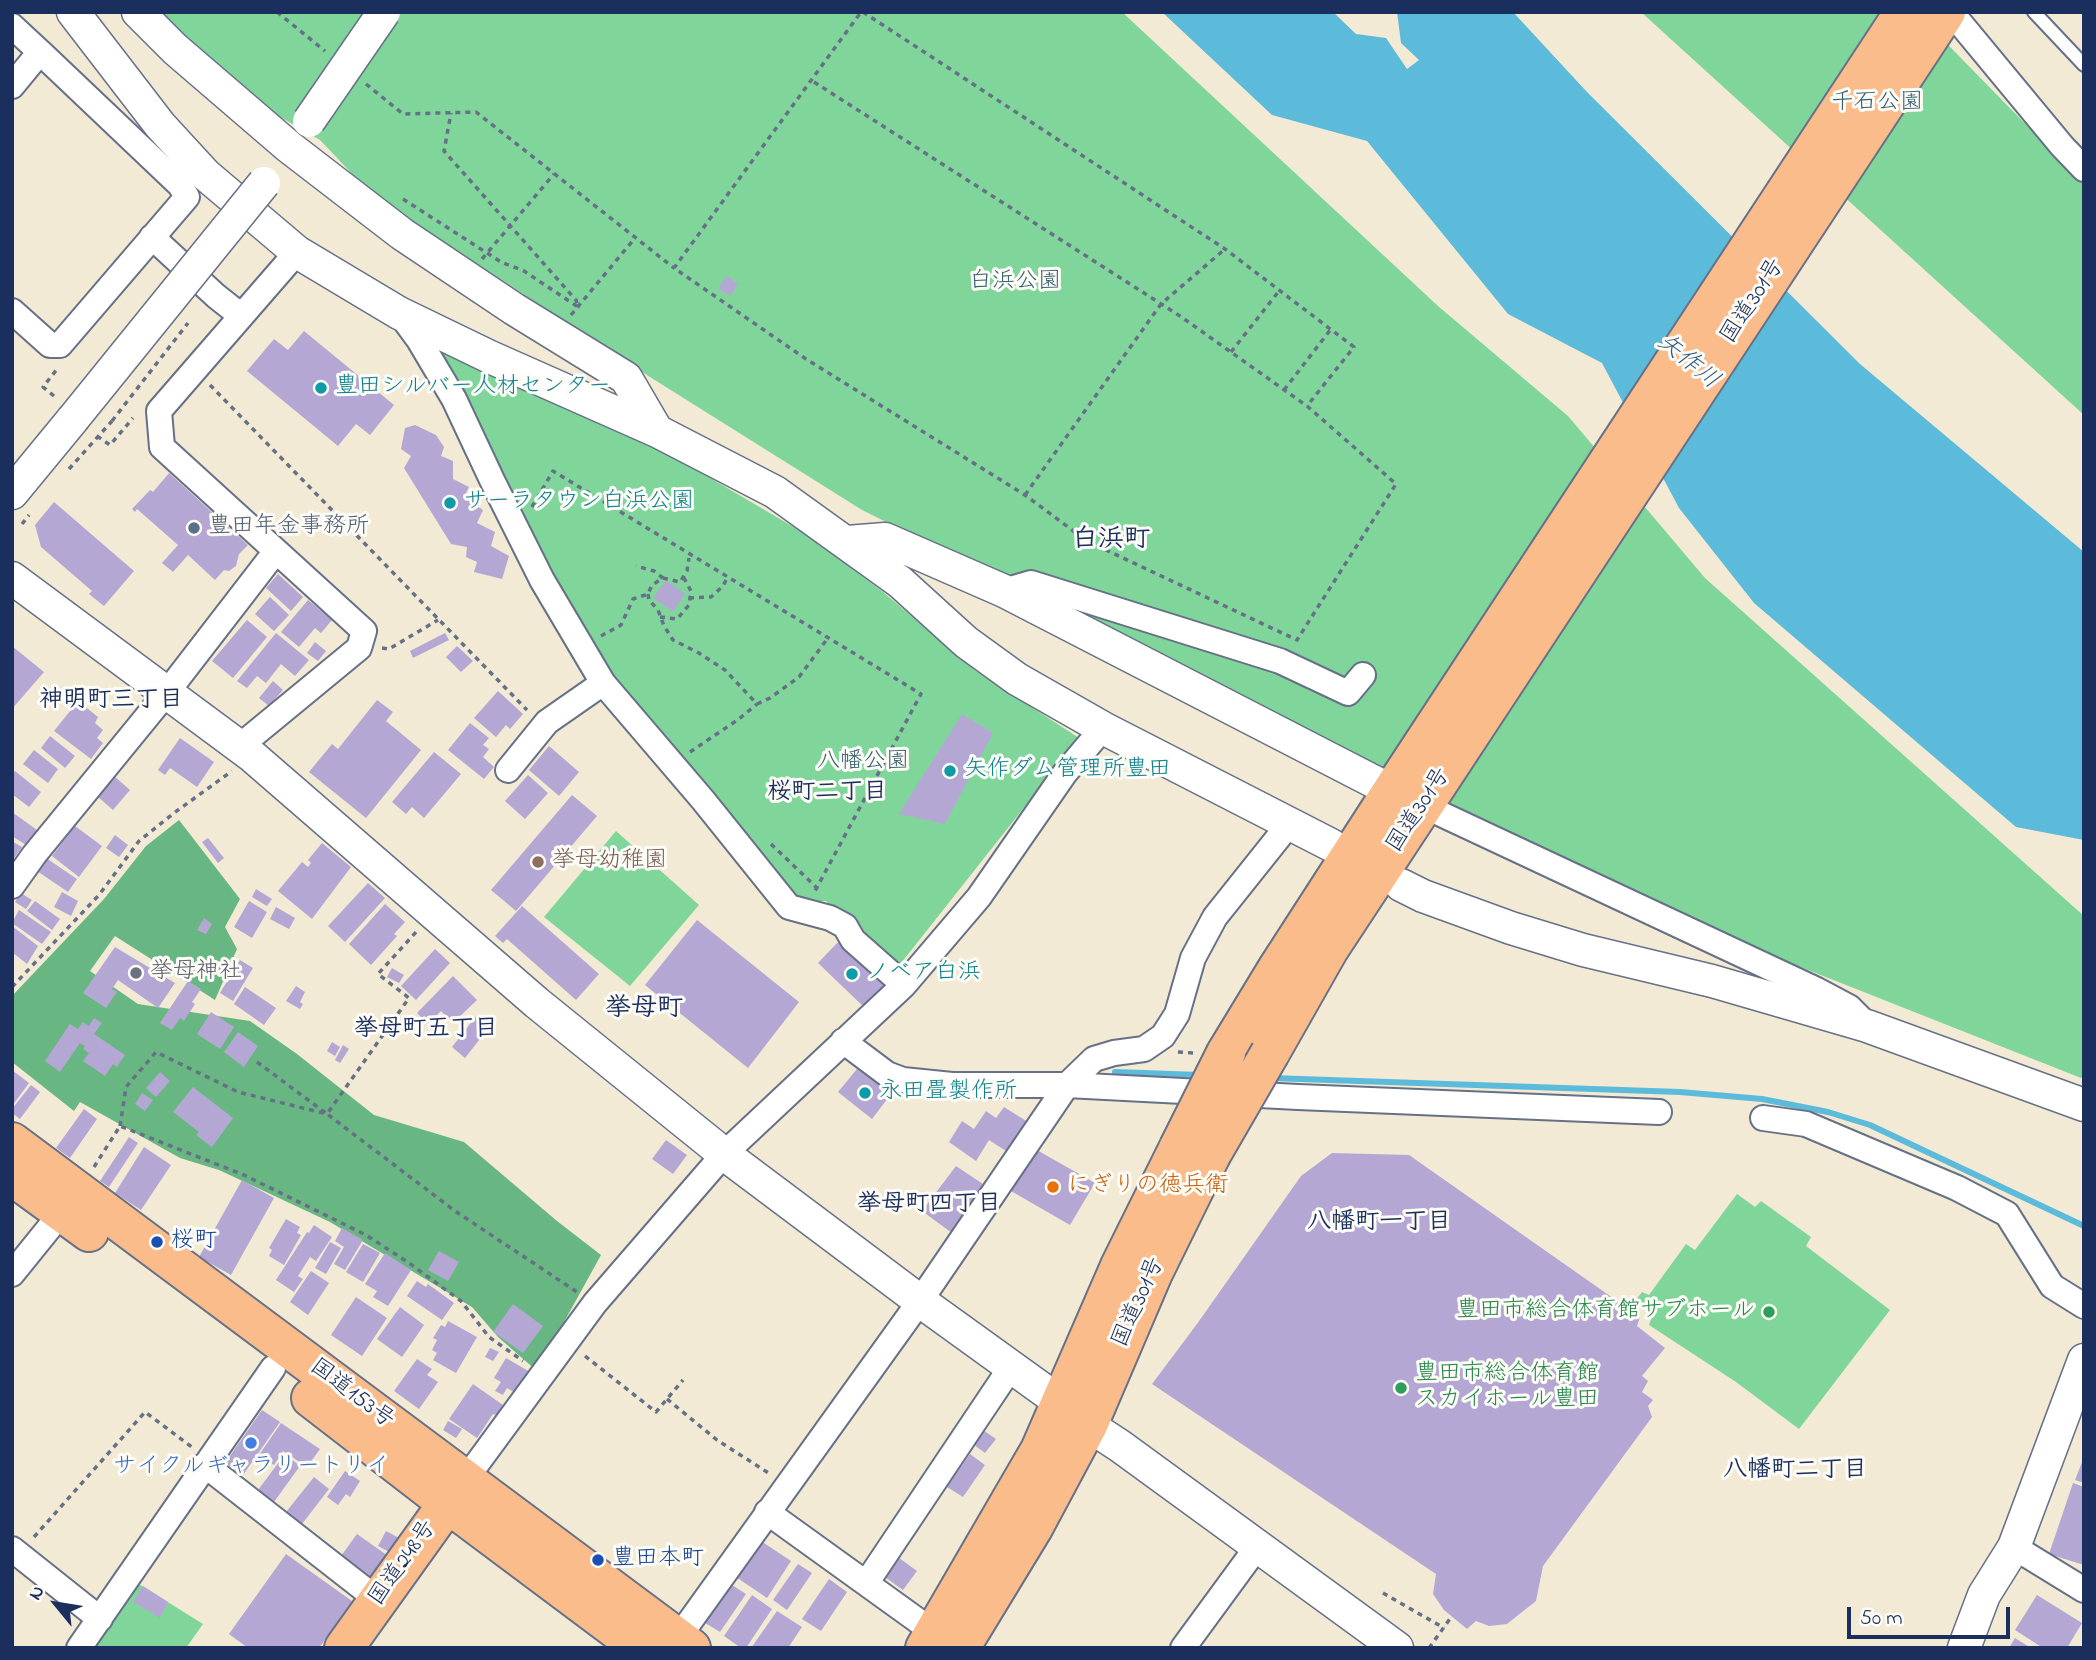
<!DOCTYPE html>
<meta charset="utf-8">
<style>
body{margin:0}
#map{position:relative;width:2096px;height:1660px;overflow:hidden;background:#f2ead4;font-family:"Indie Flower",sans-serif}
canvas{display:block}
.frame{position:absolute;inset:0;border:14px solid #1b2f5e;pointer-events:none}
.north{position:absolute;left:21px;top:1569px;width:70px;height:70px;-webkit-text-stroke:5px #fdfcf7;paint-order:stroke;rotate:300deg;font-size:19px;font-weight:700;line-height:28px;text-align:center;color:#1b2f5e}
.north::after{content:'';display:block;margin:auto;width:24px;height:32px;background:#1b2f5e;clip-path:polygon(50% 0,100% 100%,50% 72%,0 100%)}
.scale{position:absolute;left:1847px;top:1607px;width:163px;height:32px;box-sizing:border-box;border:4px solid #1b2f5e;border-top:0;padding-left:9px;font-size:21px;line-height:24px;white-space:nowrap;color:#1b2f5e;-webkit-text-stroke:5px #fdfcf7;paint-order:stroke}
</style>
<div id="map">
<canvas width="2096" height="1660"></canvas>
<div class="frame"></div>
<div class="north">N</div>
<div class="scale">50 m</div>
</div>
<script>
const c = document.querySelector('canvas').getContext('2d');
c.lineJoin = 'round';
function fill(path, color) { c.fillStyle = color; c.fill(path, 'evenodd'); }
const toPath = rows => new Path2D(rows.map(r => 'M' + r).join(''));
function trace(path, color, width, dash) { c.strokeStyle = color; c.lineWidth = width; c.lineCap = dash ? 'butt' : 'round'; c.setLineDash(dash || []); c.stroke(path); }
function drawText(font, color, halo, rows, align = 'center') {
  c.font = font + ' "Indie Flower","Klee One",sans-serif'; c.lineWidth = 6; c.setLineDash([]); c.textBaseline = 'middle'; c.strokeStyle = halo; c.fillStyle = color; for (const [text, x, y, turn = 0] of rows) {
    c.save(); c.translate(x, y); c.rotate((+turn || 0) * Math.PI / 180); c.textAlign = isNaN(turn) ? turn : align; if (halo) c.strokeText(text, 0, 0); c.fillText(text, 0, 0); c.restore();
  }
}
fill(toPath([
 [153,12,1122,12,1438,306,1568,416,1705,578,2084,916,2084,1076,2081,1078,1697,926,862,510,650,377,412,221,356,178,320,140,256,103],
 [1641,12,1916,12,2084,184,2084,415],
 [425,342,443,348,676,458,809,536,883,592,976,671,1079,738,898,967,826,901,794,901,590,648],
 [616,831,699,905,630,986,544,917],
 [1737,1194,1755,1207,1761,1201,1811,1237,1806,1246,1890,1310,1799,1429,1736,1382,1649,1325,1653,1314,1635,1301,1642,1292,1649,1295,1686,1244,1695,1250],
 [134,1581,203,1624,186,1648,87,1648]
]), '#80d69a');
fill(toPath([
 [179,820,240,899,225,927,237,949,215,1000,115,936,90,971,138,1004,250,1021,297,1054,374,1115,464,1142,557,1221,601,1255,537,1371,498,1337,472,1307,330,1222,219,1170,180,1158,80,1102,74,1111,12,1062,12,996,104,899,146,846]
]), '#68b782');
fill(toPath([
 [1162,12,1333,12,1356,34,1386,38,1407,69,1419,60,1401,43,1397,12,1513,12,1587,92,1860,364,2084,552,2084,840,2016,827,1754,603,1679,508,1602,363,1508,314,1367,141,1272,115]
]), '#5cbada');
trace(toPath([
 [1115,1072,1200,1075],
 [1271,1078,1680,1092,1762,1099,1828,1112,1870,1125,2084,1226]
]), '#5cbada', 6);
fill(toPath([
 [726,276,738,283,731,296,718,289],
 [304,331,394,405,370,435,356,424,338,446,247,371,274,339,288,350],
 [415,425,436,435,444,447,441,456,453,461,453,479,469,487,464,497,483,510,477,523,495,532,491,546,509,556,502,579,474,572,477,562,466,557,467,547,451,544,404,468,411,456,401,449,405,428],
 [169,473,248,545,239,554,236,566,229,571,224,570,215,580,188,555,173,572,162,563,178,545,137,509,135,512,132,509,150,490,153,492],
 [54,502,134,571,104,606,89,594,92,591,41,547,35,525],
 [278,574,303,597,291,611,266,588],
 [666,580,685,594,673,612,653,598],
 [270,597,289,615,274,631,255,614],
 [308,600,332,620,321,633,315,628,299,647,281,632],
 [247,620,267,637,233,678,212,661],
 [276,633,309,660,295,676,281,664,266,683,257,676,247,688,237,681],
 [445,633,449,640,413,658,410,651],
 [315,642,326,651,318,661,307,653],
 [12,646,44,672,12,709],
 [457,646,473,661,461,672,446,657],
 [273,681,283,690,269,706,259,698],
 [498,691,523,714,510,729,506,725,496,737,474,718],
 [377,700,393,712,386,721,421,750,366,818,309,772,332,744,338,749],
 [78,701,98,717,95,723,103,730,97,738,103,743,91,759,54,731],
 [962,714,993,733,945,824,899,814],
 [470,723,489,738,483,745,489,749,483,757,494,767,484,779,448,750],
 [50,736,75,756,65,768,41,748],
 [180,738,214,762,197,787,170,768,165,775,158,770],
 [549,746,579,772,559,796,529,770],
 [34,750,58,769,48,783,23,764],
 [434,752,461,774,424,818,412,807,406,814,392,802],
 [15,771,41,792,29,807,12,794,12,774],
 [528,775,548,793,525,819,505,801],
 [114,776,130,790,113,810,97,796],
 [572,795,597,816,516,911,491,890],
 [12,812,37,830,26,845,12,836],
 [75,826,102,846,79,877,52,856],
 [115,835,128,845,119,857,106,848],
 [208,838,224,858,218,863,202,842],
 [12,841,22,847,12,861],
 [322,843,351,867,312,919,278,891,302,862,308,867,311,863,308,860],
 [46,858,77,879,68,892,37,871],
 [368,883,385,898,345,942,328,926],
 [256,889,272,899,267,906,252,897],
 [62,892,78,901,71,916,54,907],
 [21,893,32,900,26,909,15,902],
 [35,901,60,919,52,930,27,911],
 [249,901,267,912,252,938,234,927],
 [385,904,405,922,394,934,397,936,371,965,349,944],
 [522,906,599,974,576,1000,507,939,503,943,495,936],
 [276,907,295,918,289,929,270,919],
 [19,910,51,932,42,944,12,923],
 [204,918,212,924,206,934,197,930],
 [697,920,799,1002,748,1068,645,985],
 [12,926,38,946,27,964,12,952],
 [840,940,887,986,865,1008,818,963],
 [115,947,175,983,158,1008,118,980,112,989,117,992,106,1008,83,993],
 [435,949,450,963,416,1000,401,986],
 [240,960,253,968,233,1001,220,993],
 [392,968,404,975,399,983,387,977],
 [453,976,477,1000,453,1023,441,1011,428,1024,417,1013],
 [188,981,201,989,192,1002,195,1004,184,1021,180,1018,172,1030,160,1023],
 [296,986,305,992,300,1002,303,1004,300,1009,286,1001],
 [245,987,276,1008,264,1025,234,1004],
 [211,1012,234,1027,220,1049,197,1034],
 [477,1015,491,1025,465,1058,452,1047],
 [94,1018,102,1023,94,1034,125,1055,117,1067,113,1064,105,1076,83,1061,89,1053,83,1049,85,1046,80,1043,60,1072,45,1061,70,1024,78,1029,83,1022,89,1026],
 [238,1032,258,1046,244,1067,224,1052],
 [332,1042,340,1047,335,1056,327,1051],
 [343,1045,349,1049,340,1063,335,1060],
 [857,1069,891,1094,872,1119,838,1092],
 [12,1070,29,1083,12,1106],
 [160,1072,170,1081,156,1097,146,1088],
 [31,1085,40,1092,20,1119,12,1113,12,1109],
 [193,1087,233,1118,212,1147,196,1135,199,1132,173,1112],
 [142,1093,153,1100,145,1111,135,1104],
 [1004,1107,1031,1124,1009,1153,989,1140,976,1161,949,1142,962,1121,974,1129,986,1111,996,1118],
 [84,1109,97,1119,70,1158,56,1148],
 [129,1137,138,1143,109,1187,100,1181],
 [666,1140,687,1155,673,1174,652,1159],
 [144,1147,171,1165,141,1210,115,1193],
 [1035,1149,1095,1183,1070,1225,1011,1191],
 [1332,1153,1409,1155,1640,1317,1637,1326,1665,1348,1642,1376,1648,1381,1642,1392,1653,1400,1648,1406,1652,1417,1543,1566,1536,1601,1507,1624,1489,1626,1476,1621,1467,1629,1444,1610,1433,1594,1436,1574,1152,1384,1197,1324,1301,1176],
 [956,1166,986,1186,952,1233,922,1211],
 [242,1180,274,1198,231,1275,199,1257],
 [286,1219,300,1227,297,1233,301,1235,284,1265,269,1256,272,1250,269,1248],
 [314,1225,332,1237,316,1261,310,1257,298,1276,303,1279,294,1292,276,1280,307,1232,309,1233],
 [342,1228,363,1240,345,1270,334,1264,344,1247,335,1241],
 [330,1242,341,1248,326,1274,315,1268],
 [363,1244,380,1253,363,1282,346,1272],
 [439,1251,459,1262,448,1281,428,1270],
 [385,1253,411,1270,388,1306,373,1297,377,1291,365,1284],
 [311,1271,329,1283,308,1315,290,1302],
 [417,1281,426,1287,428,1284,454,1303,442,1320,407,1296],
 [356,1297,387,1318,362,1356,331,1335],
 [513,1304,543,1326,523,1353,493,1332],
 [400,1307,424,1325,402,1357,377,1339],
 [448,1321,477,1337,456,1373,433,1360,437,1353,432,1350,437,1340,433,1338,441,1325,445,1327],
 [490,1348,499,1352,493,1361,485,1357],
 [506,1358,530,1372,517,1394,507,1388,503,1395,495,1391,501,1382,494,1378],
 [417,1359,432,1369,427,1375,438,1382,419,1409,394,1391],
 [473,1384,503,1405,496,1415,493,1414,477,1438,449,1419],
 [262,1410,280,1422,243,1475,225,1463],
 [448,1421,462,1429,456,1438,443,1430],
 [281,1423,320,1449,307,1467,283,1451,274,1465,259,1455],
 [983,1430,996,1439,985,1453,973,1444],
 [285,1454,300,1466,274,1502,258,1490],
 [970,1454,985,1465,963,1497,947,1487],
 [2084,1457,2084,1483,2075,1480],
 [345,1471,360,1481,350,1497,346,1494,338,1505,327,1497],
 [314,1477,329,1489,302,1524,286,1512],
 [2073,1483,2084,1487,2084,1565,2049,1554],
 [386,1531,401,1539,393,1554,378,1546],
 [357,1534,391,1558,375,1580,341,1556],
 [758,1539,791,1561,767,1598,733,1575],
 [286,1554,352,1601,319,1648,248,1648,229,1634],
 [895,1555,917,1571,903,1590,882,1575],
 [798,1564,812,1573,787,1610,773,1600],
 [829,1579,847,1592,821,1631,802,1619],
 [729,1583,746,1594,720,1632,702,1621],
 [143,1586,168,1602,160,1618,133,1602],
 [752,1595,772,1609,746,1648,741,1648,724,1636],
 [2037,1595,2082,1623,2067,1648,2043,1648,2015,1630],
 [777,1611,802,1627,788,1648,751,1648],
 [2015,1638,2031,1648,2009,1648]
]), '#b4a7d4');
const service = toPath([
 [2034,12,2084,65]
]);
const minor = toPath([
 [1951,12,2062,146,2084,169],
 [12,26,40,52,12,86],
 [152,237,216,296,240,315],
 [12,311,50,345,60,345,187,197,180,185,40,52],
 [400,314,419,340,454,399,492,480,542,580,603,683,703,800,789,907,830,918,845,926,853,940,904,985],
 [1004,591,1031,583,1280,661,1348,693,1363,675],
 [240,746,359,648,364,631,162,447,159,411,297,252],
 [508,770,547,722,603,683],
 [1424,806,1817,990,1849,1007,1863,1021],
 [12,886,34,855,168,691,276,551],
 [843,1041,887,1074,903,1080,952,1085,1067,1085,1298,1097,1659,1112],
 [1763,1118,1806,1124,1957,1188,2007,1214,2052,1286,2084,1306],
 [12,1274,71,1201],
 [205,1465,378,1600],
 [465,1480,595,1303,724,1154,904,985,979,897,1065,773,1103,728],
 [767,1512,935,1633],
 [2014,1547,2084,1590],
 [12,1549,100,1619],
 [867,1582,1011,1367],
 [678,1638,920,1301,1067,1085,1094,1059,1114,1053,1144,1049,1163,1036,1177,1014,1193,958,1215,917,1290,823],
 [79,1648,273,1368],
 [1183,1648,1257,1547]
]);
const tertiary = toPath([
 [73,12,160,125,206,175,297,252,399,313,490,357,657,431,775,492,900,582,966,642,1017,679,1103,728,1331,845],
 [138,12,175,49,289,147,402,234,514,309,626,378,657,431],
 [12,493,73,419],
 [847,542,885,539,1004,591,1392,791],
 [12,578,252,756,537,1003,724,1154,920,1301,1060,1402,1088,1425,1120,1446,1397,1648],
 [1401,885,1423,896,1511,928,1583,950,1712,981,1867,1026,2084,1105],
 [1964,1648,1984,1595,2014,1547,2084,1360]
]);
const trunk = toPath([
 [1226,1053,1277,969,1392,791,1904,12],
 [1270,1053,1329,949,1946,12],
 [12,1142,691,1648],
 [12,1176,89,1232],
 [311,1398,447,1503,641,1648],
 [344,1648,463,1482],
 [925,1648,1040,1450,1120,1266,1179,1147],
 [960,1648,1033,1528,1088,1425,1153,1273,1211,1155]
]);
trace(service, '#667087', 16);
trace(minor, '#667087', 28);
trace(tertiary, '#667087', 35);
trace(trunk, '#667087', 42);
trace(toPath([
 [277,12,325,51],
 [863,12,1225,249,1354,347,1307,406],
 [814,82,1180,316,1307,406,1396,484,1297,640,1087,541,1025,495,806,359,674,268,861,12],
 [366,84,403,114,476,112,674,268],
 [403,199,501,262,524,271,578,307,576,300,444,151,451,113],
 [482,259,554,174],
 [571,315,635,238],
 [1231,352,1279,291],
 [210,385,527,710],
 [1284,390,1331,329],
 [54,396,43,387,58,368],
 [97,436,110,445,133,418],
 [69,469,112,421],
 [1025,495,1161,304,1225,249],
 [532,507,553,471,921,694,815,891],
 [22,524,29,515],
 [663,578,680,582,687,571,689,558],
 [648,594,649,600,658,610,664,626,673,640,699,653,725,670,757,704,770,698,799,677,828,638],
 [689,598,711,597,723,586,727,578],
 [660,617,677,619,689,605,691,591,684,578],
 [601,636,621,625,633,599,648,594,652,585,663,578,654,571,636,566],
 [382,648,389,649,438,620],
 [690,752,739,719,757,704],
 [771,844,816,887],
 [12,987,99,895,139,841,174,813,232,771],
 [1178,1052,1194,1053],
 [257,1062,327,1114,409,998,378,974,417,931],
 [120,1126,126,1087,156,1052,238,1092,327,1114,455,1211,577,1292],
 [94,1167,120,1126,244,1175,366,1235,409,1263,461,1301,489,1337,523,1361],
 [585,1356,656,1412,683,1380],
 [667,1399,717,1440,770,1474],
 [34,1537,145,1412,193,1448],
 [1383,1593,1444,1628],
 [1429,1648,1452,1616]
]), '#667087', 3.5, [5, 5]);
trace(service, '#fff', 12);
trace(minor, '#fff', 24);
trace(tertiary, '#fff', 32);
trace(trunk, '#fabc8b', 38);
const tertiaryBridge = toPath([
 [309,121,384,12],
 [73,419,264,183]
]);
const trunkBridge = toPath([
 [1179,1147,1226,1053],
 [1211,1155,1270,1053]
]);
trace(tertiaryBridge, '#667087', 35, []);
trace(trunkBridge, '#667087', 42, []);
trace(toPath([
 [112,421,188,323]
]), '#667087', 3.5, [5, 5]);
trace(tertiaryBridge, '#fff', 32);
trace(trunkBridge, '#fabc8b', 38);
for (const [x, y, r, color] of [
 [321,388,7,"#0f9aa8"],
 [450,503,7,"#0f9aa8"],
 [194,528,7,"#5c6f8a"],
 [950,771,7,"#0f9aa8"],
 [538,862,7,"#8d6e63"],
 [136,973,7,"#6b7280"],
 [852,974,7,"#0f9aa8"],
 [865,1093,7,"#0f9aa8"],
 [1053,1187,7,"#e8710a"],
 [157,1242,7,"#1a4fb4"],
 [1769,1312,7,"#2e9e5b"],
 [1401,1388,7,"#2e9e5b"],
 [251,1443,7,"#3f7fe0"],
 [598,1560,7,"#1a4fb4"]
]) { const dot = new Path2D(); dot.arc(x, y, r, 0, 2 * Math.PI); c.fillStyle = color; c.fill(dot); trace(dot, '#fdfcf7', 2.5); }
drawText('23px', '#396170', '#fdfcf7', [
 ["千石公園",1877,104],
 ["白浜公園",1015,283],
 ["八幡公園",863,763]
]);
drawText('23px', '#1b2f5e', '#fdfcf7', [
 ["国道301号",1754,302,-57],
 ["国道301号",1420,811,-57],
 ["国道301号",1140,1303,-66],
 ["国道153号",351,1395,37],
 ["国道248号",404,1564,-55]
]);
drawText('23px', '#0d838f', '#fdfcf7', [
 ["豊田シルバー人材センター",335,388],
 ["サーラタウン白浜公園",464,503],
 ["矢作ダム管理所豊田",964,771],
 ["ノベア白浜",866,974],
 ["永田畳製作所",879,1093]
], 'left');
drawText('23px', '#4e5e75', '#fdfcf7', [
 ["豊田年金事務所",208,528]
], 'left');
drawText('23px', '#785e54', '#fdfcf7', [
 ["挙母幼稚園",552,862]
], 'left');
drawText('23px', '#5b616d', '#fdfcf7', [
 ["挙母神社",150,973]
], 'left');
drawText('23px', '#c56008', '#fdfcf7', [
 ["にぎりの徳兵衛",1067,1187]
], 'left');
drawText('23px', '#164399', '#fdfcf7', [
 ["桜町",171,1242],
 ["豊田本町",612,1560]
], 'left');
drawText('23px', '#27864d', '#fdfcf7', [
 ["豊田市総合体育館サブホール",1755,1312],
 ["豊田市総合体育館",1415,1375,"left"],
 ["スカイホール豊田",1415,1401,"left"]
], 'right');
drawText('23px', '#366cbe', '#fdfcf7', [
 ["サイクルギャラリートリイ",251,1468]
]);
drawText('italic 24px', '#2e5983', '#fdfcf7', [
 ["矢作川",1687,363,39]
]);
drawText('bold 24px', '#1b2f5e', '#fdfcf7', [
 ["神明町三丁目",111,702],
 ["桜町二丁目",827,794],
 ["挙母町五丁目",426,1031],
 ["挙母町四丁目",929,1206],
 ["八幡町一丁目",1379,1224],
 ["八幡町二丁目",1795,1472]
]);
drawText('bold 26px', '#1b2f5e', '#fdfcf7', [
 ["白浜町",1111,542],
 ["挙母町",644,1011]
]);
</script>
